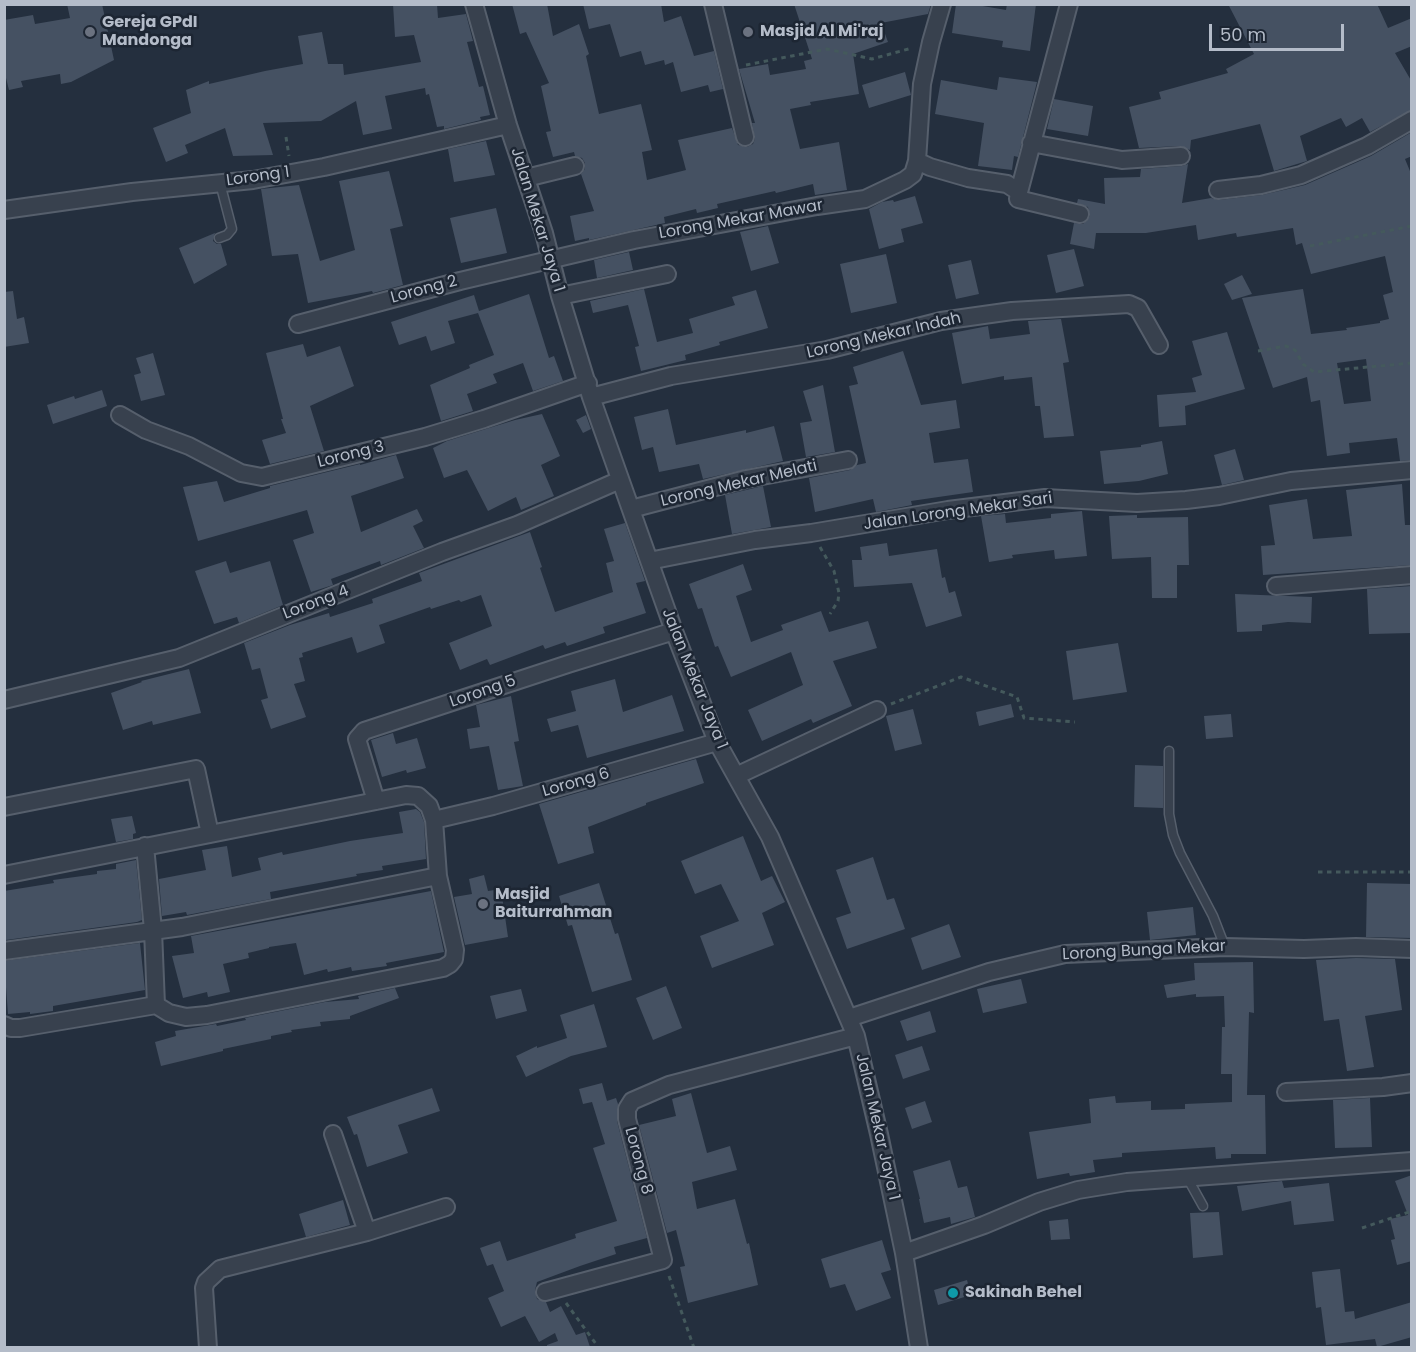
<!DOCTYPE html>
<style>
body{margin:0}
#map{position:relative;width:1416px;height:1352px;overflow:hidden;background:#242f3e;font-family:Poppins,sans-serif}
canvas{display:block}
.frame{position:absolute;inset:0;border:6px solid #b4bcc9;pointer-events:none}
.scale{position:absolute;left:1209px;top:24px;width:135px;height:27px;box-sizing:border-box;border:3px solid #b4bcc9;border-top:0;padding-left:8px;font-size:18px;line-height:21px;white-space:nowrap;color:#b4bcc9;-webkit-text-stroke:4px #1d2633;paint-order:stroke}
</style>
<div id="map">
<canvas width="1416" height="1352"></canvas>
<div class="frame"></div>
<div class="scale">50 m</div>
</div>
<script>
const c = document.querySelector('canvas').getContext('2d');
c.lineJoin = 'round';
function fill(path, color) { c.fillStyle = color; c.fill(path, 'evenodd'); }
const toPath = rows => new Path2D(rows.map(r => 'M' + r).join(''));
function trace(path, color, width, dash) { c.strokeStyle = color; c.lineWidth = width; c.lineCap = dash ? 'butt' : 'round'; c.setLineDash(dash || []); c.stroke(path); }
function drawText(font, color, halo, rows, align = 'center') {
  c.font = font + ' Poppins,sans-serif'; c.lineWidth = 5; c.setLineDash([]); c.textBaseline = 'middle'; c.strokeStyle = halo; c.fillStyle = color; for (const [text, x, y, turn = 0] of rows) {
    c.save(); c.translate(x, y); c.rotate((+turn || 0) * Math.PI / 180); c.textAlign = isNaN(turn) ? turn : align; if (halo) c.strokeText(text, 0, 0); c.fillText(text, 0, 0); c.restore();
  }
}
fill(toPath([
 [67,4,102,4,114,60,71,82,61,84,60,74,21,81,23,87,9,90,6,78,4,79,4,20,33,15,35,24,70,18],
 [393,4,437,4,438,18,466,14,473,41,467,42,479,87,483,86,490,115,480,117,481,120,444,129,444,126,437,127,429,94,426,95,425,88,385,96,392,129,363,135,356,101,321,121,263,123,273,155,233,156,225,128,185,145,188,153,166,162,153,128,191,113,186,90,209,81,209,84,265,71,303,64,298,36,322,32,328,64,343,64,344,75,421,62,414,35,395,37],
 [512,4,547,4,553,36,579,24,589,54,586,56,599,114,641,104,652,150,642,152,647,180,686,170,678,140,732,128,738,145,747,147,753,144,755,139,752,123,755,123,739,69,768,64,770,75,806,69,804,61,812,59,794,4,931,4,928,14,881,23,888,42,853,54,859,94,810,102,811,105,790,109,800,149,839,142,847,190,815,195,813,184,776,193,775,191,717,204,718,208,697,213,696,209,664,217,665,223,589,240,589,238,575,241,570,216,594,211,581,174,585,169,585,163,582,158,575,156,574,152,553,157,546,132,551,131,541,86,549,83,526,32,520,34],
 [583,4,661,4,664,22,681,16,694,56,714,51,723,89,710,92,708,85,681,92,673,62,665,65,664,60,645,65,641,51,620,57,610,24,589,29],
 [956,4,971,4,1006,10,1007,4,1036,4,1030,51,1002,47,1003,41,952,33],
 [1228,4,1377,4,1388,28,1412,18,1412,46,1395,53,1412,82,1412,110,1370,132,1362,118,1346,127,1341,118,1300,136,1307,161,1274,171,1260,124,1191,140,1190,150,1180,146,1139,148,1129,107,1161,99,1159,92,1228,73,1226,69,1254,54],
 [905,72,911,95,869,108,862,85],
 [999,77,1037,82,1018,157,1014,156,1012,170,978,166,984,123,935,114,941,80,997,90],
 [1054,99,1093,106,1088,136,1047,129],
 [1412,132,1412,156,1405,159,1412,176,1412,460,1400,461,1397,438,1349,443,1350,453,1327,456,1320,400,1311,402,1307,377,1273,388,1242,298,1303,289,1311,334,1347,330,1346,328,1380,323,1380,321,1389,319,1383,295,1393,292,1385,256,1311,274,1302,243,1296,245,1293,228,1237,237,1236,233,1198,240,1196,225,1146,233,1096,233,1094,249,1070,244,1074,223,1083,224,1090,216,1088,207,1077,203,1078,199,1105,204,1104,178,1140,177,1141,169,1182,166,1188,164,1182,203,1211,198,1219,200,1262,195,1305,185,1371,156],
 [1366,359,1371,401,1344,404,1337,363],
 [486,141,495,175,454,182,448,149],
 [389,171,403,226,390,229,403,285,373,293,372,291,308,303,298,254,272,256,261,189,299,185,320,261,355,250,339,181],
 [915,196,923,223,901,229,904,242,879,249,869,209,882,202,893,200,894,202],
 [496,208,507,253,461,263,450,218],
 [768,226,779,263,751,271,740,232],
 [215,233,213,241,217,244,221,244,227,265,194,284,179,248],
 [1074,249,1084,286,1056,293,1047,255],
 [629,252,633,270,597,278,594,260],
 [886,254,897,303,851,313,840,264],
 [971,260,979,294,956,299,948,265],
 [1242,275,1252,294,1232,300,1224,284],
 [644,289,657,342,693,333,689,319,735,305,732,297,756,290,768,328,719,342,720,345,685,355,686,360,641,371,635,347,639,346,628,305,593,313,590,301],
 [13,291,17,319,24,317,29,343,4,347,4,292],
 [529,294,549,358,554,356,563,381,533,391,523,363,493,374,497,383,467,394,473,411,441,421,430,385,470,368,469,365,494,355,478,313,448,321,455,343,431,351,426,336,399,345,391,322,474,295,479,311],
 [1061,319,1069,362,1063,363,1074,436,1044,438,1040,406,1035,406,1032,377,1004,380,1004,376,962,384,952,333,988,326,990,339,1030,334,1028,321],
 [1227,332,1245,389,1185,406,1186,425,1159,427,1157,395,1196,392,1192,378,1202,375,1192,341],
 [303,344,307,357,340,346,354,386,310,406,324,451,270,464,262,440,286,433,281,419,283,419,266,353],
 [903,351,921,405,956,400,960,428,929,433,934,463,968,459,973,492,911,501,912,505,876,512,873,499,815,512,809,478,850,470,857,465,866,463,849,386,858,384,853,367],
 [153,353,165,395,141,401,134,375,141,373,136,358],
 [823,385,835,452,806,457,800,423,812,421,803,391],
 [102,390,107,406,53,424,47,405,74,396,75,399],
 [668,409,676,445,746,430,746,433,774,426,783,461,703,479,699,464,659,472,653,447,642,450,634,417],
 [542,414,560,456,541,465,554,496,521,510,516,497,488,511,467,470,444,478,433,448,447,441,515,420],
 [586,415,591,429,583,433,576,420],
 [1162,441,1168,474,1139,481,1104,484,1100,451,1141,447,1141,445],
 [1235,449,1244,480,1222,485,1214,455],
 [396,455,404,478,351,496,361,532,417,509,423,521,413,526,424,548,381,565,380,561,331,579,333,585,311,592,293,540,314,533,307,510,198,541,183,487,217,481,224,502,270,488,270,486,360,464,360,465],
 [1402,484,1405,525,1412,525,1412,565,1263,575,1261,546,1275,545,1269,505,1307,499,1313,539,1352,536,1346,490],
 [763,486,771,527,732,534,725,495],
 [1082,511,1087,556,1055,559,1054,550,1012,555,1013,558,989,562,981,516,1005,514,1006,523,1051,518,1051,514],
 [1137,515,1137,518,1188,517,1189,565,1177,565,1177,598,1152,598,1151,557,1112,559,1109,516],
 [625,523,645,581,636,583,646,613,603,627,605,633,567,646,565,642,545,649,543,645,490,665,487,659,460,670,449,643,492,626,481,595,461,602,459,600,431,609,430,607,379,625,385,643,357,653,352,637,302,653,303,657,299,658,305,681,294,684,306,717,271,729,261,700,268,698,260,668,252,670,244,643,290,625,329,613,330,617,373,603,372,599,422,581,419,573,530,532,542,567,540,568,555,612,613,592,606,563,614,561,604,529],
 [887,543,889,556,937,549,942,578,945,577,949,593,955,591,962,616,926,627,912,583,854,587,852,560,862,560,860,547],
 [226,561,230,573,270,561,283,605,239,623,237,617,214,624,195,571],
 [743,564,752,590,736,596,751,642,783,630,781,625,821,611,829,632,868,621,877,648,833,661,852,706,813,723,811,719,762,741,748,710,803,685,791,652,731,677,718,646,715,647,702,608,698,609,689,584],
 [1412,586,1412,633,1369,634,1367,589],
 [1235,594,1312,597,1311,623,1288,622,1262,625,1262,631,1237,632],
 [1118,643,1127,692,1073,700,1066,651],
 [189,669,201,713,153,725,152,721,123,730,111,693,142,682,141,681],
 [615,679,623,712,672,695,684,731,587,758,578,725,551,732,547,719,576,711,571,691],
 [511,696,519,741,514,742,523,786,498,790,489,746,470,749,467,729,480,727,476,705],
 [1011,704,1014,717,979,726,976,712],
 [913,709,922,744,895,751,886,716],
 [1231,714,1233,737,1206,739,1204,716],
 [393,733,396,744,417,738,426,768,407,773,406,770,382,777,371,740],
 [696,759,704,783,646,803,646,805,588,827,594,853,558,864,539,804],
 [1135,765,1163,766,1163,808,1134,807],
 [416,809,420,812,424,822,426,859,382,866,383,870,356,874,357,876,270,892,271,899,187,915,186,912,162,916,159,879,206,870,202,850,227,846,232,877,261,870,258,858,282,852,283,855,350,841,403,833,399,812],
 [132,816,136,833,133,834,133,839,116,842,111,819],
 [743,836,761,881,772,876,785,902,762,913,774,945,712,968,700,936,739,921,721,884,695,894,681,861],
 [873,857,887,900,894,898,905,929,847,949,836,918,851,913,836,870],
 [136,860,142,920,137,922,6,940,4,891,54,883,53,880,97,874,97,871,116,869,116,864],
 [484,875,488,891,501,889,508,937,465,945,454,897,472,894,469,879],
 [599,883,615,934,618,933,632,980,592,992,572,925,568,926,559,896],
 [1367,883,1412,884,1412,938,1366,937],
 [431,891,444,952,386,963,387,966,352,971,351,967,328,972,327,969,304,975,296,943,269,947,269,948,248,953,249,958,223,964,230,992,208,997,207,992,183,998,172,956,194,953,191,936],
 [1193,907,1196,935,1150,940,1147,912],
 [949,924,961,957,922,970,911,938],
 [140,943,145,990,53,1006,53,1011,30,1014,30,1012,8,1014,4,961],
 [1356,958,1395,959,1402,1010,1365,1016,1374,1067,1347,1071,1339,1019,1324,1021,1316,960],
 [1253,962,1254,1013,1249,1012,1247,1095,1265,1095,1266,1154,1231,1154,1231,1158,1216,1159,1215,1147,1122,1153,1122,1157,1093,1160,1095,1172,1070,1176,1069,1173,1037,1179,1029,1132,1091,1123,1089,1099,1115,1096,1116,1103,1151,1101,1151,1110,1185,1109,1185,1104,1232,1102,1232,1074,1221,1074,1222,1027,1225,1027,1224,996,1196,997,1196,994,1167,998,1164,985,1195,980,1194,963],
 [1021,979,1027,1003,983,1013,977,989],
 [666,986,682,1028,653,1040,636,998],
 [395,988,399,998,350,1016,350,1019,320,1022,321,1026,291,1030,292,1032,271,1036,271,1039,223,1049,223,1051,161,1066,155,1042,176,1036,175,1031,216,1024,217,1026,246,1020,245,1018,325,1002,359,999,358,996],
 [521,989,527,1011,496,1019,490,996],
 [594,1004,607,1047,571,1056,526,1077,516,1056,537,1046,537,1048,567,1038,560,1015],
 [930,1011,936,1032,907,1041,900,1021],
 [922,1046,930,1070,903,1079,895,1055],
 [602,1083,607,1101,616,1098,618,1104,617,1121,647,1238,614,1247,616,1254,580,1266,537,1282,535,1290,537,1299,546,1302,550,1312,561,1306,576,1335,585,1332,590,1347,547,1347,547,1345,558,1341,555,1333,539,1342,525,1316,501,1327,488,1298,504,1291,493,1264,487,1266,480,1248,500,1241,507,1261,576,1238,575,1234,617,1221,593,1148,605,1144,592,1102,583,1104,579,1089],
 [432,1088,440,1111,398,1125,408,1153,367,1167,357,1134,354,1135,347,1117],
 [691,1093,707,1153,730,1146,737,1170,692,1182,697,1209,735,1199,747,1244,749,1243,758,1285,688,1303,680,1267,685,1266,676,1230,667,1233,639,1125,676,1116,672,1099],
 [1370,1098,1372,1147,1335,1148,1333,1100],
 [925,1101,932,1122,912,1129,905,1108],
 [950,1160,958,1188,967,1186,975,1217,951,1224,950,1217,924,1223,919,1199,920,1199,913,1171],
 [1412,1175,1412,1261,1397,1265,1391,1240,1395,1239,1390,1219,1408,1215,1395,1181],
 [1282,1181,1284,1188,1329,1183,1334,1221,1294,1225,1291,1201,1242,1211,1237,1186],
 [343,1200,350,1225,306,1237,299,1214],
 [1219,1212,1223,1255,1193,1258,1190,1213],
 [1068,1219,1070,1239,1051,1240,1049,1221],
 [882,1240,891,1270,881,1273,891,1298,856,1311,845,1284,830,1288,821,1259],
 [1340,1269,1345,1312,1354,1311,1355,1319,1412,1302,1412,1337,1377,1347,1375,1339,1326,1345,1321,1307,1316,1308,1312,1272],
 [967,1280,971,1295,938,1305,934,1290]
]), '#455162');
const lane = toPath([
 [219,238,227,235,232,229,220,183],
 [1169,751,1169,814,1173,835,1180,853,1213,916,1225,947],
 [1188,1179,1203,1206]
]);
const street = toPath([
 [474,4,508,125,544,233,560,296,591,397,674,631,717,742,770,837,856,1036,879,1134,904,1253,919,1348],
 [713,4,745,137],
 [942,4,931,42,922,84,917,161,930,167,968,178,1007,184,1019,192,1018,199,1080,214],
 [1031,143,1122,160,1181,156],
 [526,178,575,166],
 [1218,190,1261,185,1301,175,1367,146,1412,120],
 [1019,192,1069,4],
 [4,210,132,192,253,180,324,167,508,125],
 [560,296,667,274],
 [298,324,460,281,634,240,817,206,865,199,905,180,913,174,917,161],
 [591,397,671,376,827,350,941,321,1012,311,1129,304,1138,308,1159,345],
 [120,415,146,430,189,446,241,473,262,477,425,437,484,419,588,383],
 [631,509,746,479,848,460],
 [649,561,755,540,811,533,948,510,1045,498,1137,503,1186,500,1219,496,1291,481,1412,470],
 [1276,586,1412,575],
 [4,700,179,658,442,552,517,525,620,480],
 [736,776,877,710],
 [376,801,357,739,364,731,568,664,674,631],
 [4,807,196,769,210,834],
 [434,820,493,806,717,742],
 [145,846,153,930,156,1005],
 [4,875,376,801,406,795,418,796,429,806,434,820,438,876,455,950,454,959,450,964,443,968,207,1015,186,1017,169,1013,156,1005,20,1028,11,1028,4,1025],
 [4,951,182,927,438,876],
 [849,1018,989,972,1065,954,1225,947,1304,949,1356,947,1412,949],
 [1286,1092,1383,1087,1412,1083],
 [333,1134,367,1232],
 [904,1253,984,1225,1039,1202,1078,1190,1127,1182,1412,1161],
 [545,1292,663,1260,627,1119,627,1109,632,1101,669,1085,856,1036],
 [208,1348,204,1288,206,1282,220,1269,367,1232,446,1207]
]);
trace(lane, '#565f6c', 11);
trace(street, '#565f6c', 20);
trace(toPath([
 [746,65,827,49,872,59,912,48],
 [286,137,289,156],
 [1310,246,1412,226],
 [1258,351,1286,346,1295,350,1303,364,1314,372,1412,363],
 [820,547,834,571,839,593,838,601,830,614],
 [891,704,961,677,1017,697,1024,718,1075,722],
 [1318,872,1412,872],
 [1362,1228,1412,1211],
 [669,1276,694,1348],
 [566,1303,599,1348]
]), '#44595c', 3, [4.5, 4.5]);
trace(lane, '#38414e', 8);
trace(street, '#38414e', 16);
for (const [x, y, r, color] of [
 [90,32,6,"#6b7280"],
 [748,32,6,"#6b7280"],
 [483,904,6,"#6b7280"],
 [953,1293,6,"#0f9aa8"]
]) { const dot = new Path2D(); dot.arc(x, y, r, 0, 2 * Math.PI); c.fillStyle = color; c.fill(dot); trace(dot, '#1d2633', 2); }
drawText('bold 16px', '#b4bcc9', '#1d2633', [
 ["Gereja GPdI",102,23],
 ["Mandonga",102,41],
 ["Masjid Al Mi'raj",760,32],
 ["Masjid",495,895],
 ["Baiturrahman",495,913],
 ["Sakinah Behel",965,1293]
], 'left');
drawText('16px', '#b4bcc9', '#1d2633', [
 ["Lorong 1",258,177,-8],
 ["Jalan Mekar Jaya 1",537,220,73],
 ["Lorong Mekar Mawar",741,220,-10],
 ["Lorong 2",424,290,-15],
 ["Lorong Mekar Indah",884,336,-13],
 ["Lorong 3",351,455,-14],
 ["Lorong Mekar Melati",739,484,-13],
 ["Jalan Lorong Mekar Sari",958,512,-8],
 ["Lorong 4",316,603,-21],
 ["Jalan Mekar Jaya 1",694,679,68],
 ["Lorong 5",483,692,-19],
 ["Lorong 6",576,783,-16],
 ["Lorong Bunga Mekar",1144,951,-3],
 ["Jalan Mekar Jaya 1",877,1127,77],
 ["Lorong 8",638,1161,75]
]);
</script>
